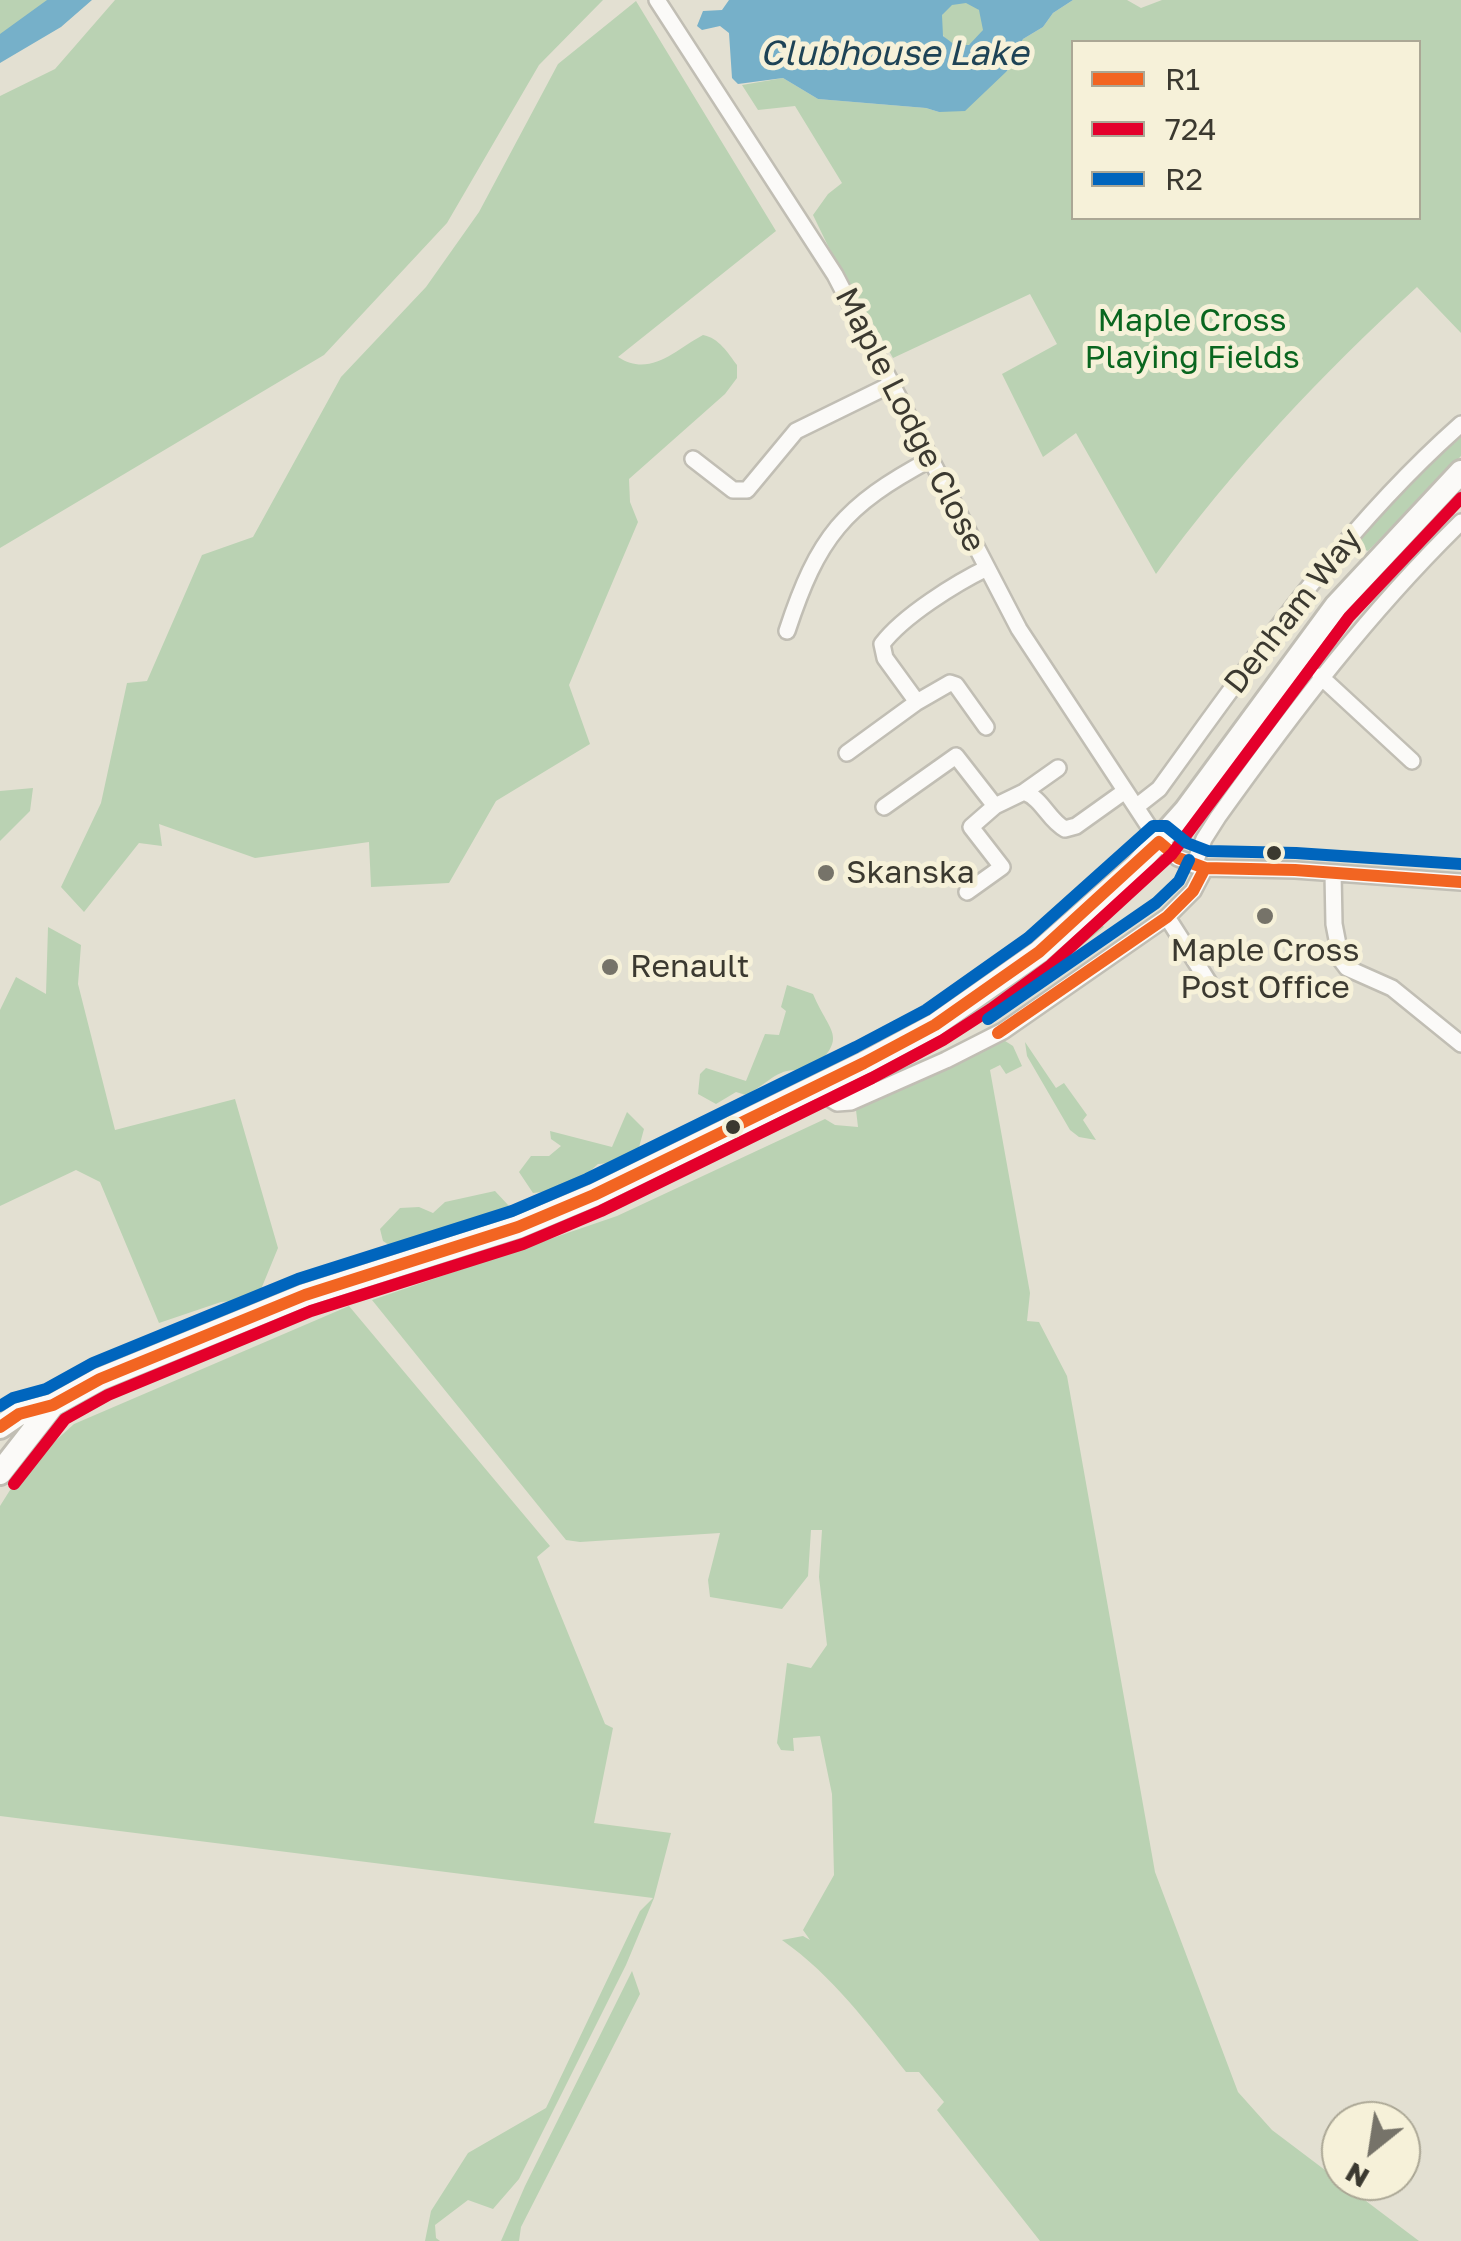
<!DOCTYPE html>
<html>
<head>
<meta charset="utf-8">
<style>
  body { margin:0 }
  #map { position:relative; width:1461px; height:2241px; overflow:hidden; background:#e3e0d2; font-family:"Golos Text",sans-serif }
  canvas { display:block }
  .legend { position:absolute; left:1071px; top:40px; width:350px; height:180px; box-sizing:border-box; background:#f6f1d9; border:2px solid #aba795; margin:0; padding:12px 18px; list-style:none; font-size:30px; color:#3b3930 }
  .legend li { display:flex; align-items:center; gap:20px; height:50px }
  .legend b { width:50px; border:2px solid #aba795 }
  .north { position:absolute; left:1321px; top:2101px; width:100px; height:100px; box-sizing:border-box; background:#f6f1d9; border:2px solid #aba795; border-radius:50%; rotate:210deg; font-size:28px; font-weight:700; line-height:40px; text-align:center; color:#3b3930 }
  .north::after { content:''; display:block; margin:auto; width:35px; height:45px; background:#767369; clip-path:polygon(50% 0,100% 100%,50% 72%,0 100%) }
</style>
</head>
<body>
<div id="map">
<canvas width="1461" height="2241"></canvas>
<ul class="legend">
<li><b style="height:12px;background:#f26522"></b>R1</li>
<li><b style="height:12px;background:#e4002b"></b>724</li>
<li><b style="height:12px;background:#0065bd"></b>R2</li>
</ul>
<div class="north">N</div>
</div>
<script>
const context = document.querySelector('canvas').getContext('2d');
context.lineJoin = 'round';
function paint(path, color) {
  context.fillStyle = color;
  context.fill(path, 'evenodd');
}
function stroke(path, color, width, dash) {
  context.strokeStyle = color;
  context.lineWidth = width;
  context.lineCap = dash ? 'butt' : 'round';
  context.setLineDash(dash || []);
  context.stroke(path);
}
function write(font, color, halo, rows, align = 'center') {
  context.font = font + ' "Golos Text",sans-serif';
  context.lineWidth = 10;
  context.setLineDash([]);
  context.textBaseline = 'middle';
  context.strokeStyle = halo;
  context.fillStyle = color;
  for (const [text, x, y, turn = 0] of rows) {
    context.save();
    context.translate(x, y);
    context.rotate((+turn || 0) * Math.PI / 180);
    context.textAlign = isNaN(turn) ? turn : align;
    if (halo) context.strokeText(text, 0, 0);
    context.fillText(text, 0, 0);
    context.restore();
  }
}
paint(new Path2D(`
  M 0,0 L 47,0 L 49,2 L 0,40 Z
  M 115,0 L 603,0 L 539,65 L 447,223 L 324,355 L 0,548 L 0,96 L 55,69 Z
  M 1073,0 L 1127,0 L 1141,8 L 1162,0 L 1461,0 L 1461,333 L 1417,287 C 1321,375 1233,468 1156,574 L 1076,433 L 1043,457 L 1002,374 L 1057,344 L 1030,294 L 893,358 L 828,246 L 813,215 L 828,194 L 842,183 L 795,106 L 758,110 L 742,85 L 783,78 L 818,99 L 926,108 L 939,112 L 1007,71 L 1023,39 L 1043,27 L 1053,13 ZM 1074,42 L 1418,42 L 1418,218 L 1074,218 Z
  M 636,1 L 776,231 L 618,357 C 650,378 675,350 703,335 C 719,338 728,353 737,365 L 737,378 L 725,394 L 629,479 L 630,502 L 638,522 L 569,685 L 590,744 L 496,801 L 449,883 L 371,887 L 369,842 L 255,858 L 159,824 L 162,846 L 139,843 L 84,912 L 61,887 L 101,803 L 127,683 L 147,681 L 202,555 L 253,537 L 341,377 L 426,287 L 479,212 L 558,64 Z
  M940 24a22 22 0 1 1 44 0a22 22 0 1 1-44 0Z
  M 1461,437 L 1461,456 L 1368,551 L 1354,545 L 1405,487 Z
  M 33,788 L 30,811 L 0,841 L 0,791 Z
  M 1102,925 L 1104,927 L 1045,976 L 994,1008 L 990,1003 L 1087,930 L 1092,935 Z
  M 48,927 L 81,945 L 78,984 L 115,1130 L 235,1099 L 278,1248 L 257,1299 L 221,1302 L 159,1323 L 100,1182 L 76,1170 L 0,1206 L 0,1010 L 16,977 L 46,994 Z
  M 787,985 L 813,994 C 831,1036 850,1036 807,1074 C 783,1061 768,1084 746,1095 L 736,1092 L 716,1104 L 698,1094 L 700,1074 L 706,1068 L 746,1081 L 765,1034 L 779,1035 L 786,1011 L 781,1007 Z
  M 986,1006 L 990,1012 L 841,1090 L 842,1086 L 931,1039 Z
  M 1002,1039 L 1013,1046 L 1022,1066 L 1006,1074 L 1000,1065 L 990,1070 L 1030,1293 L 1027,1321 L 1039,1322 L 1067,1376 L 1155,1872 L 1238,2092 L 1272,2130 L 1419,2241 L 1040,2241 L 937,2110 L 944,2102 L 919,2072 L 906,2072 C 868,2024 833,1976 782,1940 L 803,1936 L 810,1940 L 803,1930 L 834,1875 L 832,1794 L 820,1736 L 793,1738 L 794,1751 L 781,1750 L 777,1743 L 787,1663 L 811,1668 L 827,1645 L 819,1577 L 822,1530 L 811,1530 L 808,1576 L 782,1609 L 710,1597 L 708,1580 L 720,1533 L 580,1542 L 566,1540 L 372,1300 L 617,1216 L 825,1119 L 835,1125 L 858,1127 L 856,1110 L 862,1105 Z
  M 1025,1042 L 1056,1088 L 1064,1083 L 1087,1115 L 1083,1120 L 1096,1140 L 1079,1137 L 1070,1130 L 1027,1056 Z
  M 627,1112 L 644,1129 L 638,1151 L 623,1162 L 598,1164 L 570,1189 L 533,1193 L 519,1172 L 531,1156 L 549,1156 L 561,1146 L 551,1139 L 550,1131 L 612,1147 Z
  M 495,1191 L 509,1206 L 499,1227 L 468,1225 L 454,1234 L 395,1249 L 383,1241 L 380,1229 L 400,1208 L 419,1207 L 433,1213 L 445,1202 Z
  M 349,1306 L 550,1546 L 537,1557 L 605,1724 L 613,1728 L 594,1823 L 671,1833 L 654,1898 L 626,1965 L 519,2179 L 493,2209 L 468,2200 L 435,2225 L 436,2238 L 440,2241 L 425,2241 L 431,2211 L 468,2153 L 546,2108 L 640,1911 L 653,1898 L 0,1816 L 0,1506 L 22,1471 L 74,1424 Z
  M 632,1971 L 640,1994 L 521,2227 L 519,2241 L 501,2241 L 525,2186 Z`), '#bad2b3');
paint(new Path2D(`
  M 47,0 L 92,0 L 61,27 L 0,63 L 0,34 Z
  M 729,0 L 1073,0 L 1053,13 L 1043,27 L 1023,39 L 1007,71 L 965,111 L 939,112 L 926,108 L 818,99 L 783,78 L 738,84 L 732,78 L 729,33 L 720,26 L 702,30 L 697,26 L 703,11 L 722,10 ZM 966,3 L 979,10 L 983,30 L 969,45 L 955,45 L 943,36 L 942,15 L 952,5 Z`), '#76b0c9');
const street = new Path2D(`
  M 657,0 L 835,275 L 1019,629 L 1159,842 L 1178,858 L 1205,868 L 1295,870 L 1461,882
  M 693,459 L 733,490 L 747,490 L 796,431 L 892,384
  M 787,631 C 818,537 843,506 931,459
  M 1320,676 L 1412,761
  M 917,702 L 885,658 L 882,644 C 903,616 956,583 987,568
  M 847,753 L 917,702 L 950,683 L 956,685 L 986,727
  M 1024,792 L 1058,768
  M 884,807 L 956,756 L 995,806 L 1024,792 C 1043,799 1048,820 1065,829 L 1076,826 L 1125,791
  M 1136,807 L 1159,789 C 1252,661 1342,529 1461,424
  M 1194,865 L 1204,839 L 1218,817 C 1293,712 1369,612 1461,522
  M 1333,873 L 1334,924 L 1341,960 L 1347,968 L 1392,988 L 1461,1044
  M 967,892 L 1002,867 L 971,827 L 995,806
  M 1167,917 L 1211,986
  M 813,1088 L 837,1103 L 851,1102 L 946,1060 L 1003,1031 L 1167,917 L 1193,891 L 1205,868`);
const primary = new Path2D(`
  M 0,1427 L 19,1414 L 53,1405 L 100,1379 L 305,1295 L 518,1227 L 594,1195 L 864,1063 L 935,1025 L 1039,952 L 1136,866 L 1186,810 L 1336,606 L 1461,472
  M 0,1473 L 53,1405`);
stroke(street, '#c1beb4', 20);
stroke(primary, '#c1beb4', 28);
stroke(street, '#fbfaf8', 15);
stroke(primary, '#fbfaf8', 22);
stroke(new Path2D(`
  M 998,1033 L 1167,917 L 1193,891 L 1205,868
  M 0,1427 L 19,1414 L 53,1405 L 100,1379 L 305,1295 L 518,1227 L 594,1195 L 864,1063 L 935,1025 L 1039,952 L 1159,842 L 1178,858 L 1205,868 L 1295,870 L 1461,882`), '#f26522', 12);
stroke(new Path2D(`
  M 14,1484 L 65,1419 L 108,1395 L 311,1311 L 523,1244 L 601,1211 L 872,1078 L 943,1040 L 991,1009 L 1051,965 L 1172,854 L 1349,617 L 1461,498`), '#e4002b', 12);
stroke(new Path2D(`
  M 988,1019 L 1156,903 L 1179,881 L 1189,860
  M 0,1406 L 13,1398 L 46,1389 L 93,1363 L 298,1279 L 512,1211 L 587,1179 L 856,1047 L 926,1010 L 1028,938 L 1153,826 L 1166,826 L 1187,843 L 1208,851 L 1296,853 L 1461,864`), '#0065bd', 12);
for (const [x, y, r, color] of [
  [1274,853,9,"#3b3930"],
  [826,873,10,"#767369"],
  [1265,916,10,"#767369"],
  [610,967,10,"#767369"],
  [733,1127,9,"#3b3930"]
]) {
  const dot = new Path2D();
  dot.arc(x, y, r, 0, 2 * Math.PI);
  context.fillStyle = color;
  context.fill(dot);
  stroke(dot, '#f6f1d9', 4);
}
write('32px', '#09661f', '#f6f1d9', [
  ["Maple Cross",1192,321],
  ["Playing Fields",1192,358]
]);
write('32px', '#3b3930', '#f6f1d9', [
  ["Maple Lodge Close",910,420,63],
  ["Denham Way",1293,611,-52]
]);
write('32px', '#3b3930', '#f6f1d9', [
  ["Skanska",846,873],
  ["Maple Cross",1265,951,"center"],
  ["Post Office",1265,988,"center"],
  ["Renault",630,967]
], 'left');
write('italic 35px', '#1e4356', '#f6f1d9', [
  ["Clubhouse Lake",894,54]
]);
</script>
</body>
</html>
